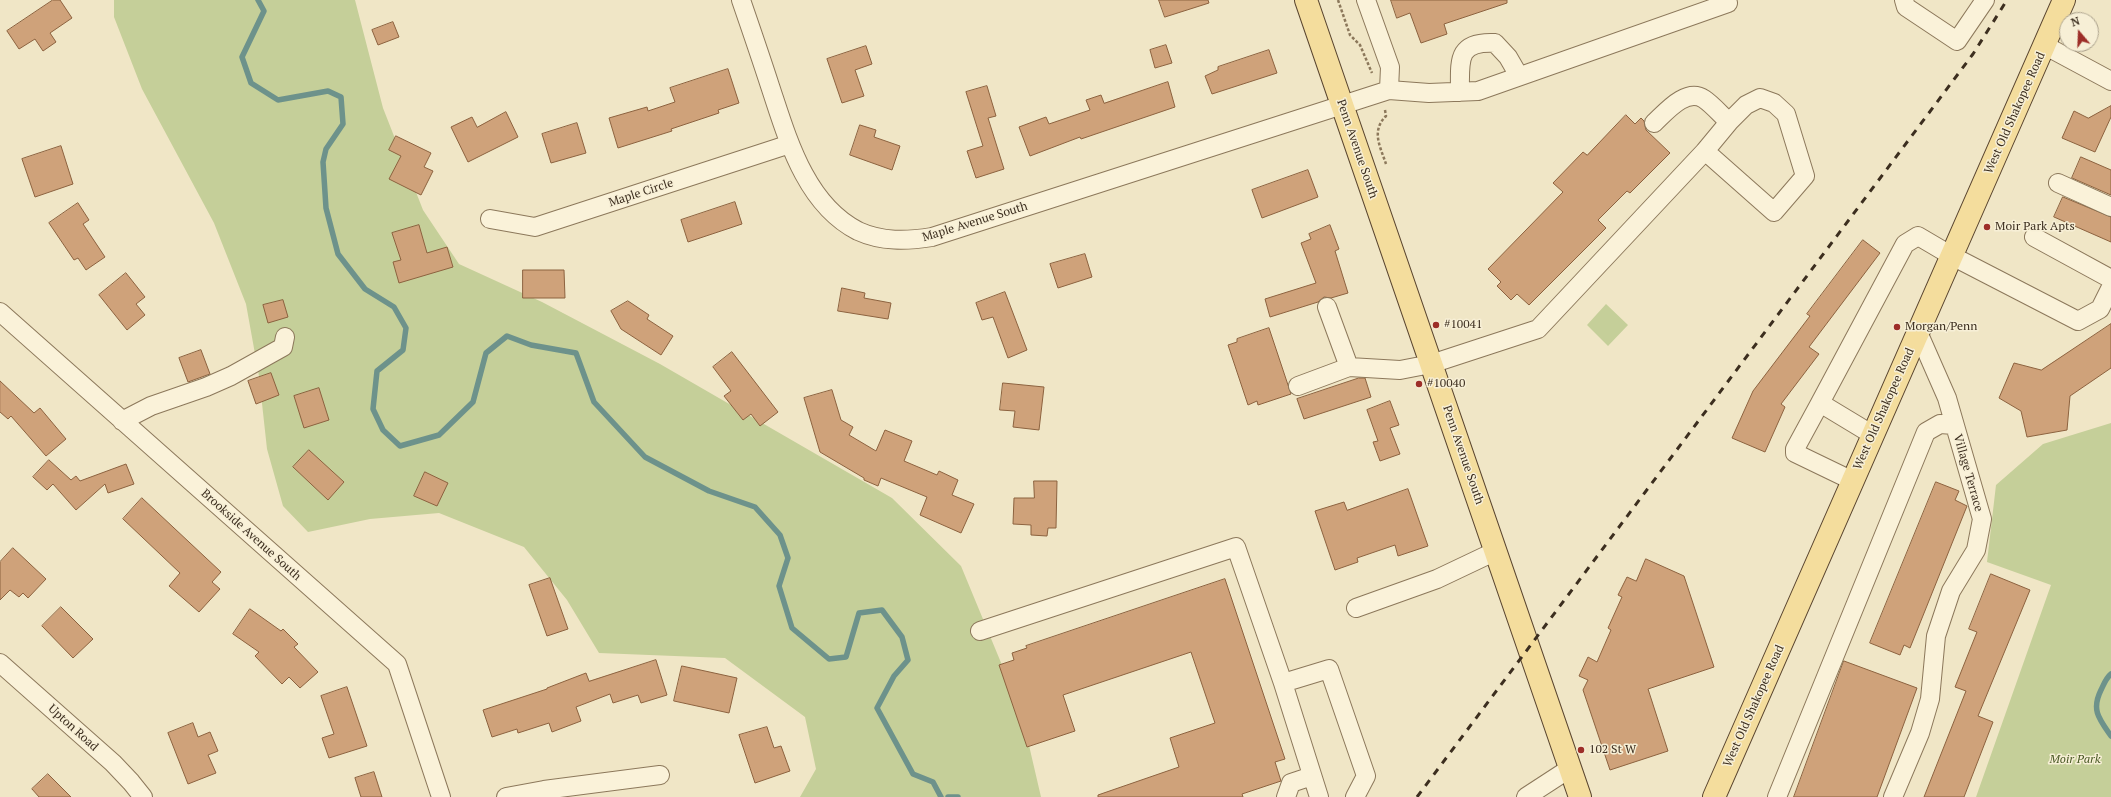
<!DOCTYPE html>
<html>
<head>
<meta charset="utf-8">
<style>
  body { margin:0 }
  #map { position:relative; width:2111px; height:797px; overflow:hidden; background:#f0e6c6; font-family:"PT Serif",serif }
  canvas { display:block }
  .north { position:absolute; left:2059px; top:12px; width:40px; height:40px; box-sizing:border-box; background:#f7efd6; border:1px solid #aca28d; border-radius:50%; rotate:341deg; font-size:11px; font-weight:700; line-height:16px; text-align:center; color:#3c2e1f }
  .north::after { content:''; display:block; margin:auto; width:14px; height:18px; background:#9d2e28; clip-path:polygon(50% 0,100% 100%,50% 72%,0 100%) }
</style>
</head>
<body>
<div id="map">
<canvas width="2111" height="797"></canvas>
<div class="north">N</div>
</div>
<script>
const context = document.querySelector('canvas').getContext('2d');
context.lineJoin = 'round';
function paint(path, color) {
  context.fillStyle = color;
  context.fill(path, 'evenodd');
}
function stroke(path, color, width, dash) {
  context.strokeStyle = color;
  context.lineWidth = width;
  context.lineCap = dash ? 'butt' : 'round';
  context.setLineDash(dash || []);
  context.stroke(path);
}
function write(font, color, halo, rows, align = 'center') {
  context.font = font + ' "PT Serif",serif';
  context.lineWidth = 3;
  context.setLineDash([]);
  context.textBaseline = 'middle';
  context.strokeStyle = halo;
  context.fillStyle = color;
  for (const [text, x, y, turn = 0] of rows) {
    context.save();
    context.translate(x, y);
    context.rotate((+turn || 0) * Math.PI / 180);
    context.textAlign = isNaN(turn) ? turn : align;
    if (halo) context.strokeText(text, 0, 0);
    context.fillText(text, 0, 0);
    context.restore();
  }
}
paint(new Path2D(`
  M 114,0 L 355,0 L 383,108 L 423,210 L 459,264 L 542,302 L 660,364 L 892,498 L 961,566 L 1021,711 L 1041,797 L 800,797 L 816,769 L 805,717 L 725,658 L 599,653 L 567,600 L 524,547 L 439,513 L 370,519 L 308,532 L 283,506 L 267,449 L 259,376 L 246,304 L 214,223 L 142,89 L 114,17 Z
  M 1606,304 L 1628,325 L 1608,346 L 1587,325 Z
  M 2111,423 L 2111,797 L 1976,797 L 2051,585 L 1987,562 L 1996,485 L 2043,444 Z`), '#c5cf99');
stroke(new Path2D(`
  M 258,0 L 264,11 L 242,57 L 251,83 L 278,100 L 328,91 L 341,97 L 343,124 L 326,149 L 323,162 L 326,208 L 338,254 L 365,289 L 394,307 L 406,328 L 403,350 L 377,371 L 373,409 L 383,430 L 400,446 L 439,435 L 473,402 L 486,353 L 507,336 L 531,345 L 576,353 L 594,402 L 645,457 L 709,491 L 755,507 L 780,535 L 788,558 L 779,586 L 792,628 L 829,659 L 846,657 L 859,613 L 882,610 L 902,637 L 908,660 L 894,676 L 877,708 L 913,774 L 933,782 L 941,797
  M 2111,674 C 2106,678 2104,684 2101,690 C 2091,710 2099,719 2111,736
  M 948,797 L 958,797`), '#6d928b', 5.5);
const building = new Path2D(`
  M 53,0 L 60,0 L 72,18 L 50,33 L 56,42 L 43,51 L 35,39 L 19,49 L 7,31 Z
  M 1159,0 L 1208,0 L 1209,3 L 1165,17 Z
  M 1391,0 L 1507,0 L 1507,3 L 1444,24 L 1447,34 L 1421,43 L 1410,13 L 1397,18 Z
  M 393,22 L 399,37 L 378,45 L 372,30 Z
  M 1166,45 L 1172,63 L 1155,68 L 1150,50 Z
  M 866,46 L 872,64 L 855,70 L 864,96 L 842,103 L 827,59 Z
  M 1269,50 L 1277,73 L 1212,94 L 1205,76 L 1218,70 L 1218,67 Z
  M 728,69 L 739,103 L 718,110 L 719,113 L 671,129 L 672,131 L 618,148 L 609,118 L 647,107 L 648,111 L 675,102 L 670,88 Z
  M 1168,82 L 1175,107 L 1081,139 L 1080,137 L 1030,156 L 1019,127 L 1046,117 L 1049,124 L 1090,110 L 1086,100 L 1101,95 L 1104,103 Z
  M 987,86 L 996,116 L 988,118 L 1004,169 L 976,178 L 967,151 L 983,146 L 966,92 Z
  M 2111,106 L 2111,117 L 2095,152 L 2062,138 L 2074,111 L 2088,118 Z
  M 506,112 L 518,137 L 468,162 L 451,127 L 472,117 L 477,127 Z
  M 1626,115 L 1635,124 L 1641,118 L 1644,121 L 1646,130 L 1670,153 L 1630,193 L 1627,191 L 1598,220 L 1606,228 L 1529,305 L 1517,294 L 1511,300 L 1497,286 L 1501,282 L 1488,269 L 1563,192 L 1553,183 L 1583,152 L 1587,155 Z
  M 577,123 L 586,153 L 551,163 L 542,134 Z
  M 860,125 L 876,130 L 874,137 L 900,146 L 892,170 L 850,155 Z
  M 396,136 L 431,153 L 424,167 L 433,171 L 421,195 L 389,179 L 401,156 L 389,150 Z
  M 61,146 L 73,184 L 35,197 L 22,159 Z
  M 2081,157 L 2111,170 L 2111,195 L 2072,178 Z
  M 1308,170 L 1318,197 L 1262,218 L 1252,190 Z
  M 2063,197 L 2111,217 L 2111,242 L 2054,217 Z
  M 735,202 L 742,224 L 688,242 L 681,220 Z
  M 78,203 L 89,220 L 83,224 L 105,257 L 86,270 L 78,258 L 74,260 L 49,223 Z
  M 419,225 L 427,253 L 447,247 L 453,267 L 399,283 L 393,262 L 401,260 L 392,233 Z
  M 1330,225 L 1339,249 L 1335,251 L 1348,293 L 1331,298 L 1324,297 L 1318,302 L 1270,317 L 1265,299 L 1316,283 L 1301,243 L 1311,239 L 1309,234 Z
  M 1863,240 L 1880,253 L 1809,347 L 1819,354 L 1781,404 L 1785,407 L 1765,452 L 1732,438 L 1753,391 L 1810,316 L 1807,314 Z
  M 1085,254 L 1092,277 L 1058,288 L 1050,264 Z
  M 523,270 L 564,270 L 565,298 L 523,298 Z
  M 126,273 L 145,297 L 136,304 L 145,315 L 127,330 L 99,295 Z
  M 842,288 L 865,293 L 864,298 L 891,303 L 888,319 L 838,311 Z
  M 1005,292 L 1027,350 L 1008,358 L 993,317 L 982,320 L 976,303 Z
  M 283,300 L 288,317 L 268,323 L 263,305 Z
  M 628,301 L 649,315 L 647,319 L 673,336 L 661,355 L 621,329 L 611,311 Z
  M 2111,324 L 2111,368 L 2070,396 L 2067,430 L 2027,437 L 2021,411 L 1999,398 L 2014,363 L 2041,370 Z
  M 1269,328 L 1291,394 L 1258,405 L 1257,401 L 1248,405 L 1228,345 L 1237,342 L 1237,339 Z
  M 201,350 L 210,374 L 188,382 L 179,358 Z
  M 732,352 L 778,412 L 760,426 L 751,414 L 743,420 L 724,396 L 731,391 L 713,367 Z
  M 271,373 L 279,395 L 256,404 L 248,381 Z
  M 1359,378 L 1365,378 L 1371,397 L 1304,419 L 1297,399 Z
  M 0,381 L 34,413 L 40,408 L 66,439 L 46,456 L 11,416 L 8,419 L 0,412 Z
  M 1003,383 L 1044,387 L 1039,430 L 1013,427 L 1015,411 L 1000,410 Z
  M 319,388 L 329,420 L 304,428 L 294,396 Z
  M 832,390 L 841,420 L 853,427 L 849,435 L 876,451 L 885,430 L 912,441 L 904,461 L 937,475 L 939,471 L 958,480 L 952,495 L 974,504 L 961,533 L 920,515 L 927,497 L 881,478 L 878,486 L 864,480 L 864,478 L 820,452 L 804,398 Z
  M 1390,401 L 1399,425 L 1390,428 L 1400,454 L 1380,461 L 1373,442 L 1378,441 L 1367,410 Z
  M 309,450 L 344,482 L 328,500 L 293,467 Z
  M 49,460 L 71,480 L 76,476 L 80,481 L 126,464 L 134,484 L 108,493 L 105,484 L 76,510 L 53,484 L 47,490 L 33,477 Z
  M 425,472 L 448,483 L 437,506 L 414,496 Z
  M 1034,481 L 1057,481 L 1056,528 L 1048,528 L 1047,536 L 1031,535 L 1031,525 L 1013,524 L 1014,498 L 1034,498 Z
  M 1936,482 L 1959,491 L 1955,500 L 1967,506 L 1910,648 L 1904,645 L 1900,655 L 1870,643 Z
  M 1408,489 L 1428,546 L 1398,556 L 1395,545 L 1357,558 L 1358,562 L 1335,570 L 1315,511 L 1344,502 L 1347,510 Z
  M 142,498 L 221,572 L 212,582 L 220,589 L 199,612 L 169,586 L 180,573 L 123,519 Z
  M 13,548 L 46,579 L 28,598 L 23,593 L 19,597 L 10,590 L 0,600 L 0,562 Z
  M 1646,559 L 1684,576 L 1714,667 L 1648,689 L 1668,751 L 1610,770 L 1583,690 L 1588,680 L 1579,676 L 1588,657 L 1597,662 L 1611,630 L 1608,628 L 1622,597 L 1618,595 L 1627,577 L 1636,581 Z
  M 1991,574 L 2030,590 L 1978,716 L 1993,722 L 1964,797 L 1924,797 L 1966,691 L 1955,687 L 1977,632 L 1969,629 Z
  M 550,578 L 568,629 L 547,636 L 529,585 Z
  M 1225,579 L 1285,759 L 1275,762 L 1281,781 L 1242,794 L 1243,797 L 1098,797 L 1098,795 L 1179,767 L 1170,738 L 1215,723 L 1191,652 L 1063,695 L 1075,731 L 1027,747 L 999,665 L 1014,660 L 1012,653 L 1027,648 L 1026,646 Z
  M 61,607 L 93,639 L 73,658 L 42,626 Z
  M 250,609 L 281,631 L 283,629 L 298,644 L 294,647 L 318,672 L 300,688 L 289,677 L 282,684 L 255,656 L 259,652 L 233,634 Z
  M 656,660 L 667,695 L 641,703 L 638,695 L 613,703 L 610,694 L 576,707 L 581,721 L 552,732 L 549,723 L 518,733 L 517,729 L 492,737 L 483,710 L 547,689 L 547,688 L 586,673 L 589,681 Z
  M 1844,661 L 1917,688 L 1877,797 L 1794,797 Z
  M 682,666 L 737,678 L 729,713 L 674,701 Z
  M 347,687 L 367,746 L 329,758 L 322,738 L 334,734 L 321,696 Z
  M 193,723 L 198,737 L 210,732 L 218,751 L 208,755 L 216,773 L 188,784 L 168,733 Z
  M 767,727 L 774,748 L 781,746 L 790,771 L 755,783 L 739,735 Z
  M 374,772 L 382,797 L 361,797 L 355,778 Z
  M 48,774 L 71,797 L 39,797 L 32,789 Z`);
paint(building, '#cfa27a');
stroke(building, '#8c623f', 1);
const minor = new Path2D(`
  M 741,0 C 751,29 761,58 770,86 C 787,137 805,204 858,231 C 882,242 907,241 932,237 L 1389,90 L 1429,93 L 1478,91 L 1728,3 L 1727,0
  M 1366,0 L 1390,67 L 1389,90
  M 1904,0 L 1906,7 L 1957,41 L 1985,0
  M 2044,45 L 2111,81
  M 1460,92 C 1460,61 1456,41 1495,43 L 1508,57 L 1519,76
  M 1654,123 C 1665,113 1686,87 1704,99 C 1713,105 1721,115 1729,122 L 1705,151
  M 2058,183 L 2111,207
  M 490,219 L 535,227 L 790,144
  M 2034,237 L 2111,279
  M 1327,307 L 1349,367
  M 0,312 L 397,664 L 441,797
  M 1298,386 L 1349,367 L 1400,370 L 1431,364 L 1538,329 L 1705,151 L 1774,212 L 1805,176 L 1786,114 L 1774,103 L 1760,98 L 1746,105 L 1729,122
  M 1820,403 L 1795,449 L 1795,453 L 1853,481
  M 122,421 L 151,406 L 206,387 L 231,376 L 283,347 L 285,337
  M 1873,435 L 1820,403 L 1905,244 L 1918,236 L 1952,256 L 2078,321 L 2100,309 L 2111,287
  M 1356,608 L 1437,579 L 1496,551
  M 980,631 L 1236,547 L 1283,683 L 1329,669 L 1366,776 L 1355,797
  M 0,663 L 113,763 L 131,782 L 143,797
  M 1283,683 L 1319,797
  M 506,797 L 544,790 L 660,775
  M 1286,797 L 1291,783 L 1312,776
  M 1526,797 L 1569,769
  M 1777,797 L 1926,432 L 1940,424 L 1954,425
  M 1893,797 L 1920,733 L 1930,699 L 1936,636 L 1951,591 L 1976,550 L 1982,519 L 1947,398 L 1918,332`);
const major = new Path2D(`
  M 1306,0 L 1580,797
  M 1714,797 L 2064,0`);
stroke(minor, '#8c785b', 20);
stroke(major, '#5a452f', 24);
stroke(new Path2D(`
  M 1338,0 L 1350,35 L 1360,45 L 1372,73
  M 1385,110 L 1386,116 C 1371,131 1380,146 1386,164`), '#8c785b', 2.5, [3, 2]);
stroke(minor, '#faf2d9', 18);
stroke(major, '#f4dd9d', 22);
stroke(new Path2D(`
  M 1417,797 L 1973,54 L 2007,0`), '#3c2e1f', 3, [7, 7]);
for (const [x, y, r, color] of [
  [1987,227,4,"#9d2e28"],
  [1436,325,4,"#9d2e28"],
  [1897,327,4,"#9d2e28"],
  [1419,384,4,"#9d2e28"],
  [1581,750,4,"#9d2e28"]
]) {
  const dot = new Path2D();
  dot.arc(x, y, r, 0, 2 * Math.PI);
  context.fillStyle = color;
  context.fill(dot);
  stroke(dot, '#f7efd6', 1.5);
}
write('12px', '#3c2e1f', '#f7efd6', [
  ["West Old Shakopee Road",2015,113,-66],
  ["Penn Avenue South",1357,149,71],
  ["Maple Circle",641,193,-18],
  ["Maple Avenue South",975,222,-17],
  ["West Old Shakopee Road",1884,409,-66],
  ["Penn Avenue South",1463,455,71],
  ["Village Terrace",1968,473,74],
  ["Brookside Avenue South",251,535,42],
  ["West Old Shakopee Road",1754,706,-66],
  ["Upton Road",73,728,42]
]);
write('12px', '#3c2e1f', '#f7efd6', [
  ["Moir Park Apts",1995,227],
  ["#10041",1444,325],
  ["Morgan/Penn",1905,327],
  ["#10040",1427,384],
  ["102 St W",1589,750]
], 'left');
write('italic 12px', '#495925', '#f7efd6', [
  ["Moir Park",2075,760]
]);
</script>
</body>
</html>
